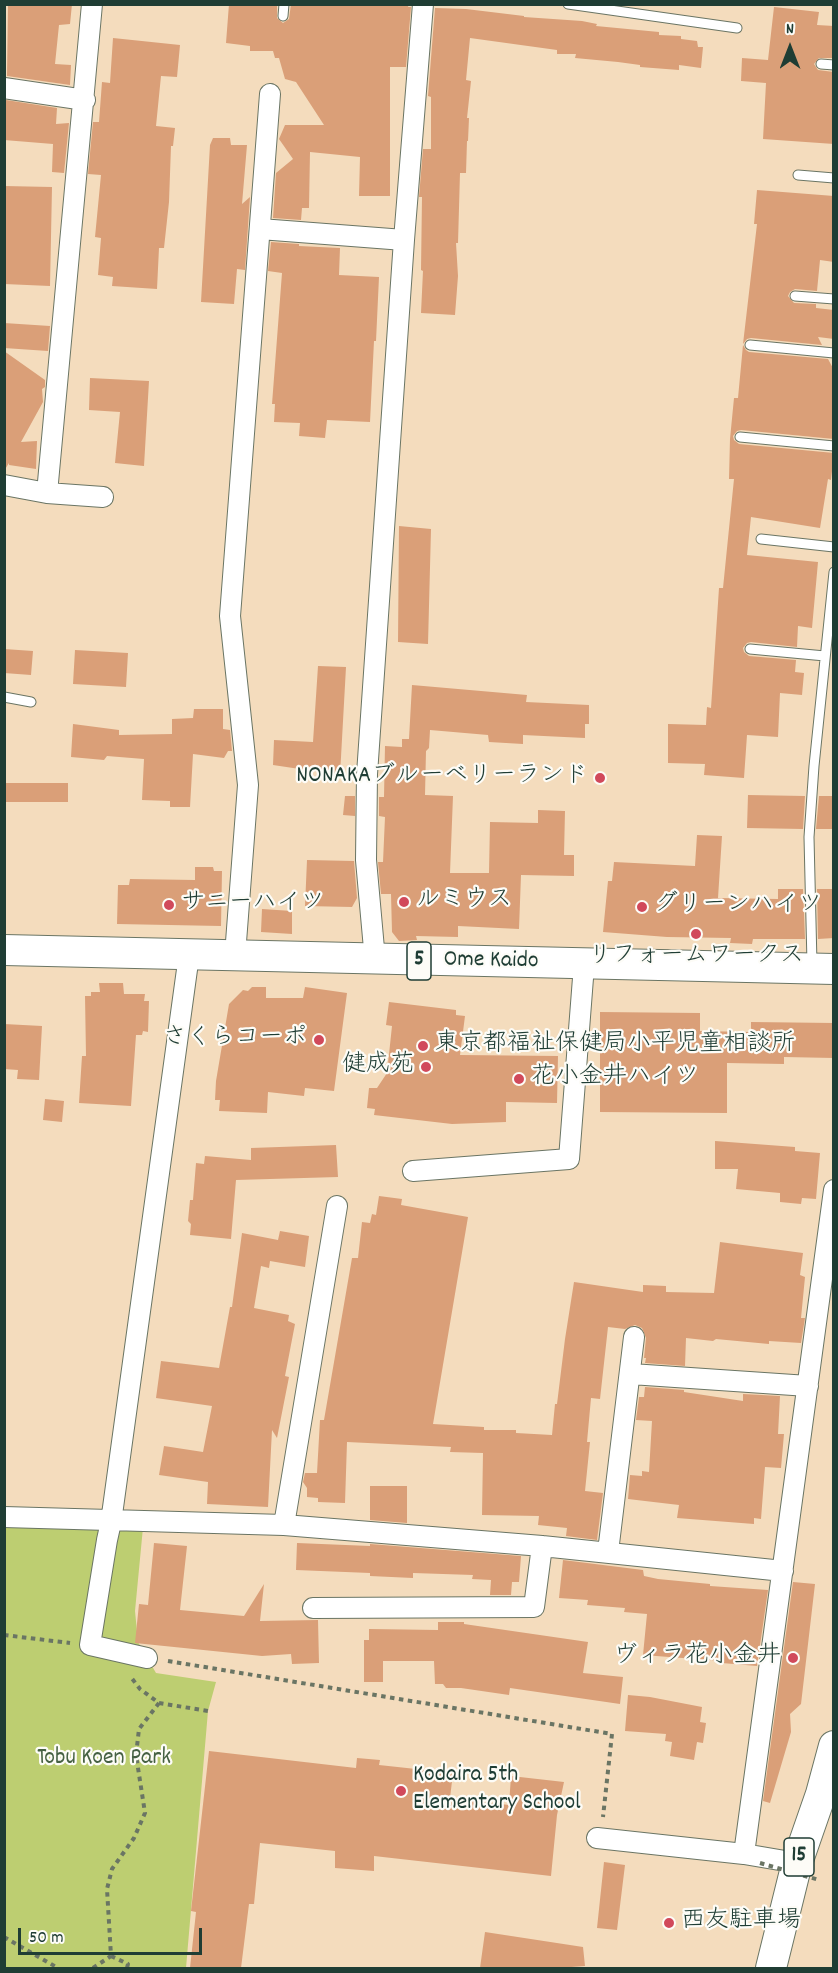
<!DOCTYPE html>
<html>
<head>
<meta charset="utf-8">
<style>
  body { margin:0 }
  #map { position:relative; width:838px; height:1973px; overflow:hidden; background:#f4dcbd; font-family:Dekko,sans-serif }
  canvas { display:block }
  .frame { position:absolute; inset:0; border:6px solid #1f3d34; pointer-events:none }
  .north { position:absolute; left:760px; top:18px; width:60px; height:60px; -webkit-text-stroke:4px #fdfcf7; paint-order:stroke; rotate:0deg; font-size:16px; font-weight:700; line-height:24px; text-align:center; color:#1f3d34 }
  .north::after { content:''; display:block; margin:auto; width:21px; height:27px; background:#1f3d34; clip-path:polygon(50% 0,100% 100%,50% 72%,0 100%) }
  .scale { position:absolute; left:18px; top:1928px; width:184px; height:27px; box-sizing:border-box; border:3px solid #1f3d34; border-top:0; padding-left:8px; font-size:18px; line-height:21px; white-space:nowrap; color:#1f3d34; -webkit-text-stroke:4px #fdfcf7; paint-order:stroke }
</style>
</head>
<body>
<div id="map">
<canvas width="838" height="1973"></canvas>
<div class="frame"></div>
<div class="north">N</div>
<div class="scale">50 m</div>
</div>
<script>
const context = document.querySelector('canvas').getContext('2d');
context.lineJoin = 'round';
function paint(path, color) {
  context.fillStyle = color;
  context.fill(path, 'evenodd');
}
function stroke(path, color, width, dash) {
  context.strokeStyle = color;
  context.lineWidth = width;
  context.lineCap = dash ? 'butt' : 'round';
  context.setLineDash(dash || []);
  context.stroke(path);
}
function write(font, color, halo, rows, align = 'center') {
  context.font = font + ' Dekko,"Klee One",sans-serif';
  context.lineWidth = 4.5;
  context.setLineDash([]);
  context.textBaseline = 'middle';
  context.strokeStyle = halo;
  context.fillStyle = color;
  for (const [text, x, y, turn = 0] of rows) {
    context.save();
    context.translate(x, y);
    context.rotate((+turn || 0) * Math.PI / 180);
    context.textAlign = isNaN(turn) ? turn : align;
    if (halo) context.strokeText(text, 0, 0);
    context.fillText(text, 0, 0);
    context.restore();
  }
}
paint(new Path2D(`
  M 4,1510 L 144,1517 L 135,1611 L 138,1642 L 156,1673 L 216,1682 L 208,1711 L 186,1968 L 5,1967 Z`), '#bdce71');
paint(new Path2D(`
  M 8,4 L 72,4 L 70,24 L 59,25 L 55,64 L 71,65 L 70,85 L 7,76 Z
  M 229,4 L 277,4 L 277,18 L 283,23 L 289,19 L 291,4 L 409,4 L 408,7 L 411,7 L 406,67 L 390,67 L 390,196 L 359,196 L 360,157 L 310,152 L 309,208 L 302,208 L 301,220 L 273,218 L 276,173 L 293,159 L 279,139 L 285,125 L 324,125 L 296,82 L 285,79 L 279,58 L 275,58 L 273,51 L 250,51 L 250,46 L 226,43 Z
  M 774,7 L 819,12 L 817,25 L 834,26 L 834,58 L 819,58 L 814,64 L 818,70 L 834,72 L 834,144 L 763,139 L 766,83 L 741,81 L 742,58 L 768,60 Z
  M 435,8 L 466,9 L 524,16 L 524,17 L 582,21 L 597,24 L 596,26 L 659,32 L 659,35 L 681,36 L 681,39 L 697,41 L 698,47 L 703,47 L 701,68 L 679,65 L 679,70 L 640,67 L 640,65 L 618,62 L 575,58 L 576,54 L 557,54 L 557,50 L 470,38 L 466,80 L 471,81 L 467,118 L 469,118 L 468,141 L 467,141 L 466,173 L 460,173 L 458,243 L 456,243 L 458,276 L 455,315 L 421,313 L 423,271 L 421,270 L 422,197 L 419,197 L 423,149 L 431,149 L 431,97 L 428,96 Z
  M 113,38 L 180,45 L 177,77 L 161,76 L 156,126 L 175,128 L 173,146 L 171,146 L 169,202 L 164,248 L 159,248 L 157,289 L 112,286 L 113,277 L 98,275 L 101,238 L 95,237 L 101,175 L 88,174 L 93,122 L 99,122 L 102,82 L 110,83 Z
  M 6,100 L 57,108 L 56,124 L 69,123 L 64,173 L 52,172 L 53,144 L 4,140 Z
  M 213,138 L 230,138 L 231,145 L 247,145 L 242,204 L 250,197 L 245,270 L 237,269 L 234,304 L 201,302 L 210,145 Z
  M 4,186 L 52,187 L 50,286 L 4,284 Z
  M 757,190 L 834,196 L 834,262 L 820,260 L 817,291 L 795,289 L 790,292 L 788,296 L 794,303 L 816,304 L 816,308 L 834,310 L 834,339 L 818,337 L 822,345 L 751,338 L 747,339 L 743,344 L 757,224 L 754,224 Z
  M 271,242 L 299,244 L 299,246 L 340,248 L 339,275 L 379,277 L 376,341 L 374,341 L 370,422 L 327,420 L 325,438 L 299,436 L 300,423 L 274,422 L 275,404 L 272,404 L 282,273 L 268,271 Z
  M 4,323 L 50,326 L 48,351 L 4,348 Z
  M 743,345 L 746,350 L 749,352 L 828,359 L 834,370 L 834,439 L 741,430 L 737,431 L 733,436 L 734,440 L 739,444 L 834,453 L 831,480 L 828,479 L 820,528 L 751,517 L 747,555 L 818,562 L 812,628 L 798,626 L 797,647 L 751,642 L 747,643 L 743,648 L 744,652 L 749,656 L 796,660 L 795,672 L 804,673 L 802,695 L 780,693 L 778,737 L 747,735 L 744,778 L 704,775 L 705,764 L 668,763 L 668,724 L 706,725 L 707,707 L 711,708 L 719,588 L 723,588 L 734,479 L 729,479 L 730,439 L 734,398 L 738,398 Z
  M 4,351 L 45,380 L 45,387 L 42,389 L 43,402 L 21,442 L 37,441 L 36,469 L 9,465 L 9,463 L 4,471 Z
  M 90,378 L 149,381 L 144,466 L 115,463 L 120,412 L 89,410 Z
  M 399,526 L 431,529 L 428,644 L 398,642 Z
  M 4,649 L 33,651 L 31,675 L 4,673 Z
  M 75,650 L 128,653 L 126,687 L 73,684 Z
  M 318,666 L 346,667 L 340,775 L 273,765 L 274,740 L 313,742 Z
  M 412,685 L 527,695 L 526,702 L 589,705 L 589,724 L 585,724 L 585,738 L 523,735 L 523,744 L 489,742 L 488,735 L 430,730 L 429,748 L 426,751 L 425,795 L 453,796 L 450,873 L 489,873 L 490,822 L 538,823 L 538,810 L 565,811 L 564,855 L 574,855 L 574,876 L 521,875 L 519,929 L 458,926 L 458,937 L 416,936 L 417,940 L 399,941 L 392,932 L 391,894 L 381,894 L 378,862 L 383,862 L 385,817 L 379,816 L 379,797 L 384,797 L 385,746 L 402,747 L 402,739 L 409,739 Z
  M 194,709 L 223,709 L 223,729 L 230,730 L 232,751 L 228,751 L 224,758 L 193,754 L 190,807 L 170,807 L 170,801 L 142,800 L 144,759 L 107,756 L 104,760 L 71,757 L 73,724 L 119,730 L 119,735 L 172,734 L 172,719 L 193,718 Z
  M 4,783 L 68,783 L 68,802 L 4,802 Z
  M 748,795 L 805,796 L 803,829 L 747,828 Z
  M 345,796 L 355,796 L 355,816 L 343,815 Z
  M 819,796 L 834,796 L 834,829 L 816,829 Z
  M 697,835 L 722,836 L 718,898 L 778,899 L 778,889 L 803,889 L 805,939 L 753,939 L 752,944 L 730,943 L 731,938 L 667,937 L 603,932 L 608,881 L 612,881 L 614,862 L 695,866 Z
  M 307,860 L 354,861 L 357,898 L 352,907 L 305,906 Z
  M 195,867 L 213,867 L 214,871 L 222,871 L 221,926 L 117,924 L 118,885 L 129,885 L 130,879 L 195,880 Z
  M 817,889 L 834,889 L 834,938 L 818,939 Z
  M 262,909 L 292,911 L 292,934 L 261,932 Z
  M 99,983 L 123,983 L 124,994 L 145,994 L 144,1001 L 149,1001 L 148,1032 L 143,1031 L 142,1035 L 136,1035 L 131,1106 L 79,1103 L 82,1056 L 86,1056 L 85,996 L 91,996 L 91,992 L 100,992 Z
  M 252,987 L 266,987 L 266,998 L 303,998 L 305,987 L 347,993 L 334,1091 L 305,1088 L 304,1096 L 268,1092 L 267,1113 L 219,1111 L 220,1100 L 215,1100 L 216,1081 L 229,1004 L 243,990 L 248,991 Z
  M 389,1002 L 456,1010 L 456,1015 L 465,1016 L 460,1055 L 558,1056 L 557,1103 L 506,1102 L 506,1122 L 452,1124 L 374,1115 L 375,1109 L 367,1108 L 369,1088 L 377,1088 L 387,1073 L 392,1026 L 386,1025 Z
  M 600,1012 L 700,1013 L 700,1031 L 751,1032 L 751,1022 L 834,1023 L 834,1058 L 784,1057 L 784,1064 L 727,1063 L 727,1113 L 600,1112 Z
  M 4,1024 L 42,1026 L 39,1080 L 17,1079 L 18,1070 L 4,1069 Z
  M 45,1099 L 64,1101 L 62,1122 L 43,1120 Z
  M 715,1141 L 795,1147 L 795,1151 L 820,1153 L 816,1199 L 802,1198 L 801,1204 L 780,1202 L 780,1193 L 736,1189 L 738,1169 L 715,1169 Z
  M 336,1145 L 338,1177 L 236,1180 L 231,1239 L 190,1235 L 191,1224 L 188,1221 L 190,1200 L 193,1200 L 196,1163 L 204,1164 L 205,1156 L 251,1160 L 251,1148 Z
  M 379,1196 L 402,1199 L 401,1205 L 468,1217 L 433,1424 L 484,1427 L 484,1430 L 516,1430 L 516,1433 L 552,1435 L 555,1404 L 557,1404 L 565,1339 L 574,1282 L 643,1292 L 643,1285 L 666,1286 L 666,1292 L 714,1293 L 720,1242 L 803,1253 L 800,1275 L 805,1277 L 801,1318 L 805,1318 L 801,1343 L 769,1341 L 769,1344 L 716,1339 L 713,1341 L 686,1338 L 685,1366 L 645,1363 L 646,1358 L 644,1358 L 646,1338 L 642,1328 L 635,1325 L 625,1329 L 608,1327 L 600,1399 L 591,1398 L 587,1442 L 590,1442 L 585,1491 L 603,1493 L 597,1540 L 566,1536 L 567,1528 L 538,1525 L 539,1516 L 482,1515 L 483,1453 L 450,1452 L 451,1447 L 347,1442 L 345,1503 L 318,1502 L 318,1498 L 307,1497 L 307,1488 L 303,1482 L 305,1473 L 317,1473 L 320,1420 L 324,1420 L 352,1258 L 358,1258 L 362,1222 L 370,1223 L 372,1214 L 376,1215 Z
  M 280,1231 L 309,1236 L 305,1267 L 270,1261 L 269,1268 L 261,1266 L 254,1308 L 289,1315 L 288,1321 L 295,1324 L 285,1376 L 289,1377 L 277,1438 L 272,1430 L 268,1507 L 207,1504 L 208,1482 L 159,1475 L 164,1446 L 203,1452 L 212,1406 L 156,1398 L 161,1361 L 219,1368 L 230,1307 L 232,1307 L 242,1233 L 278,1240 Z
  M 645,1387 L 684,1390 L 684,1392 L 743,1401 L 743,1394 L 780,1396 L 778,1434 L 784,1434 L 781,1468 L 765,1467 L 761,1519 L 754,1518 L 754,1524 L 677,1518 L 679,1505 L 628,1499 L 630,1475 L 642,1476 L 642,1471 L 649,1472 L 652,1421 L 636,1420 L 639,1397 L 644,1397 Z
  M 370,1486 L 407,1486 L 407,1523 L 370,1520 Z
  M 154,1543 L 187,1546 L 180,1610 L 244,1616 L 264,1584 L 260,1621 L 318,1620 L 319,1663 L 292,1664 L 291,1654 L 262,1656 L 135,1643 L 139,1604 L 148,1605 Z
  M 297,1543 L 370,1546 L 370,1544 L 521,1556 L 519,1582 L 512,1582 L 511,1595 L 490,1595 L 491,1580 L 472,1579 L 473,1575 L 413,1573 L 413,1578 L 370,1576 L 370,1573 L 296,1570 Z
  M 563,1560 L 643,1570 L 644,1576 L 658,1579 L 710,1584 L 710,1586 L 768,1590 L 757,1666 L 722,1663 L 722,1661 L 643,1655 L 647,1614 L 624,1612 L 625,1608 L 587,1605 L 588,1600 L 559,1598 Z
  M 793,1582 L 815,1584 L 801,1704 L 790,1714 L 791,1732 L 770,1803 L 763,1801 Z
  M 438,1622 L 464,1622 L 464,1624 L 588,1642 L 583,1673 L 623,1677 L 620,1704 L 510,1688 L 509,1695 L 461,1688 L 446,1688 L 443,1684 L 435,1684 L 434,1661 L 383,1661 L 383,1682 L 364,1682 L 364,1640 L 369,1640 L 369,1629 L 438,1630 Z
  M 628,1695 L 650,1697 L 702,1707 L 700,1722 L 706,1723 L 703,1743 L 697,1742 L 694,1760 L 670,1756 L 672,1742 L 665,1741 L 666,1734 L 625,1731 Z
  M 209,1751 L 356,1768 L 357,1758 L 380,1760 L 379,1765 L 453,1773 L 450,1798 L 509,1805 L 511,1776 L 564,1782 L 557,1815 L 551,1876 L 374,1856 L 374,1871 L 335,1868 L 335,1851 L 260,1843 L 254,1904 L 249,1904 L 241,1968 L 190,1968 L 196,1912 L 191,1911 Z
  M 604,1862 L 625,1865 L 617,1930 L 597,1928 Z
  M 485,1932 L 583,1947 L 585,1966 L 558,1968 L 480,1968 Z`), '#da9f78');
const lane = new Path2D(`
  M 568,4 L 737,28
  M 283,16 L 284,4
  M 821,64 L 834,65
  M 798,175 L 834,178
  M 795,296 L 834,299
  M 750,345 L 834,353
  M 740,437 L 834,446
  M 761,539 L 834,547
  M 750,649 L 825,656
  M 4,697 L 31,702
  M 812,964 L 809,837 L 814,766 L 834,572`);
const street = new Path2D(`
  M 4,88 L 85,100
  M 260,229 L 404,240
  M 4,485 L 47,493 L 103,497
  M 47,493 L 92,4
  M 235,955 L 248,785 L 230,616 L 270,94
  M 375,960 L 366,860 L 367,774 L 404,240 L 423,4
  M 413,1171 L 569,1159 L 584,965
  M 631,1374 L 808,1386
  M 4,1517 L 284,1525 L 542,1546 L 783,1571
  M 284,1525 L 337,1206
  M 608,1552 L 634,1337
  M 313,1608 L 534,1607 L 542,1546
  M 147,1658 L 90,1645 L 107,1540 L 111,1522 L 189,955
  M 597,1838 L 744,1854 L 797,1863
  M 744,1854 L 834,1190`);
const primary = new Path2D(`
  M 4,950 L 834,969
  M 771,1968 L 797,1863 L 821,1794 L 834,1746`);
stroke(lane, '#6a7564', 11);
stroke(street, '#6a7564', 22);
stroke(primary, '#6a7564', 32);
stroke(new Path2D(`
  M 4,1635 L 70,1643
  M 168,1661 L 612,1734 L 603,1817
  M 159,1703 L 208,1711
  M 4,1937 L 58,1968
  M 111,1956 L 128,1964 L 127,1968
  M 93,1968 L 111,1956 L 107,1889 L 112,1869 L 134,1838 L 145,1813 L 136,1755 L 139,1729 L 159,1703 L 140,1689 L 130,1676`), '#6a7564', 4, [4.5, 4.5]);
stroke(lane, '#fff', 9);
stroke(street, '#fff', 20);
stroke(primary, '#fff', 30);
stroke(new Path2D(`
  M 760,1863 L 819,1880`), '#6a7564', 4, [4.5, 4.5]);
for (const [x, y, r, color] of [
  [600,778,6,"#d1495b"],
  [404,902,6,"#d1495b"],
  [169,905,6,"#d1495b"],
  [642,907,6,"#d1495b"],
  [696,934,6,"#d1495b"],
  [319,1040,6,"#d1495b"],
  [423,1046,6,"#d1495b"],
  [426,1067,6,"#d1495b"],
  [519,1079,6,"#d1495b"],
  [793,1658,6,"#d1495b"],
  [401,1791,6,"#d1495b"],
  [669,1923,6,"#d1495b"]
]) {
  const dot = new Path2D();
  dot.arc(x, y, r, 0, 2 * Math.PI);
  context.fillStyle = color;
  context.fill(dot);
  stroke(dot, '#fdfcf7', 2);
}
for (const [x, y, w] of [
  [419,961,24],
  [799,1857,30]
]) {
  const box = new Path2D();
  box.roundRect(x - w / 2, y - 19, w, 38, 4.5);
  context.fillStyle = '#fdfcf7';
  context.fill(box);
  stroke(box, '#1f3d34', 1.5);
}
write('bold 22px', '#1f3d34', null, [
  ["5",419,961],
  ["15",799,1857]
]);
write('24px', '#1f3d34', '#fdfcf7', [
  ["NONAKAブルーベリーランド",588,778,"right"],
  ["ルミウス",416,902],
  ["サニーハイツ",181,905],
  ["グリーンハイツ",654,907],
  ["リフォームワークス",696,958,"center"],
  ["さくらコーポ",307,1040,"right"],
  ["東京都福祉保健局小平児童相談所",435,1046],
  ["健成苑",414,1067,"right"],
  ["花小金井ハイツ",531,1079],
  ["ヴィラ花小金井",781,1658,"right"],
  ["Kodaira 5th",413,1777],
  ["Elementary School",413,1805],
  ["西友駐車場",681,1923]
], 'left');
write('24px', '#1f3d34', '#fdfcf7', [
  ["Ome Kaido",491,962,1]
]);
write('24px', '#466143', '#fdfcf7', [
  ["Tobu Koen Park",104,1760]
]);
</script>
</body>
</html>
